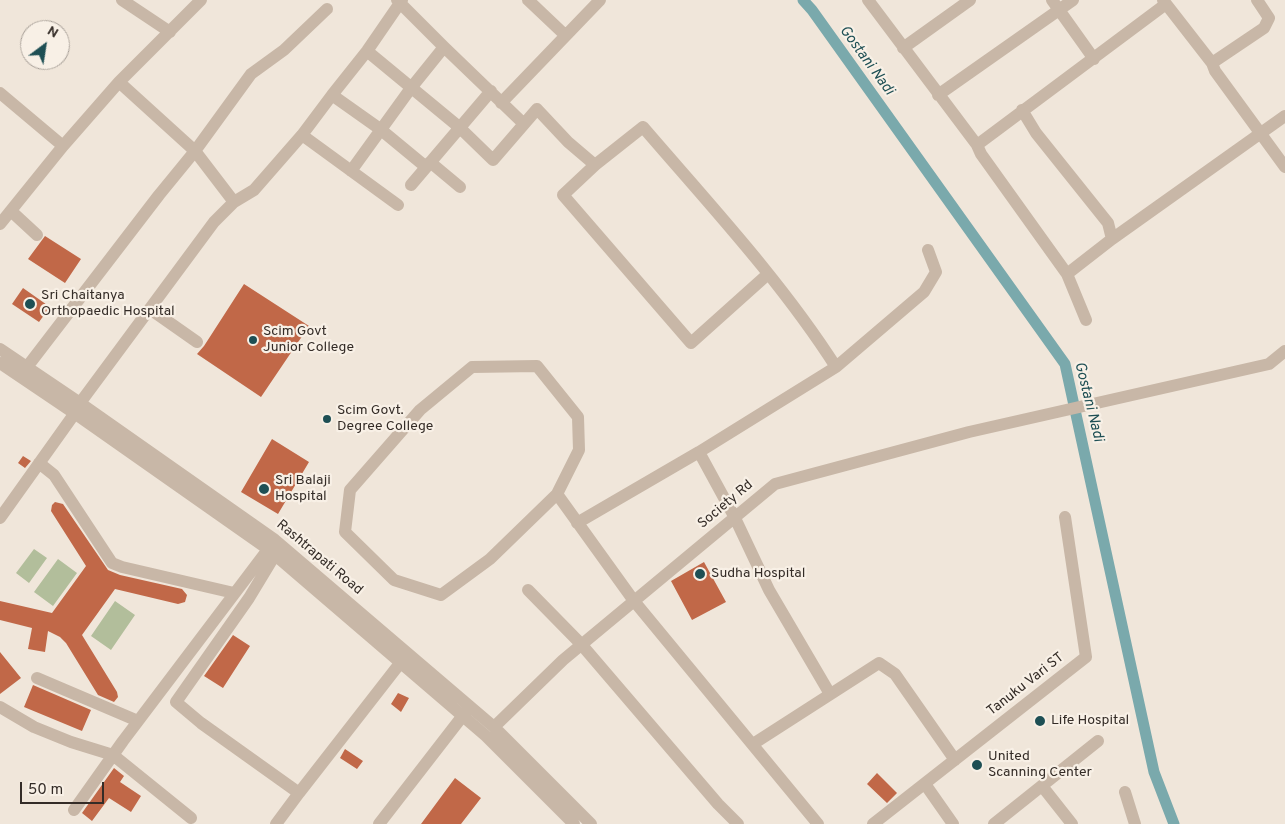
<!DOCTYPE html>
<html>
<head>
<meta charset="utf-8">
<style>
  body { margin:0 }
  #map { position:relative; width:1285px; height:824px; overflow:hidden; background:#f0e6da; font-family:Overpass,sans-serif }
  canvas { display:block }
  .north { position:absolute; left:20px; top:20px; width:50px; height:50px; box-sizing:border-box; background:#f8f0e6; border:1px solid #aaa29a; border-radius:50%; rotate:31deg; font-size:14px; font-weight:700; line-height:20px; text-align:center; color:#342c27 }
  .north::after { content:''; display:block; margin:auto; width:18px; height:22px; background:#1e4f54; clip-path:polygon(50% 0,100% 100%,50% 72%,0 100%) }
  .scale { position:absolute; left:20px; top:782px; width:84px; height:22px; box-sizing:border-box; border:2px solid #342c27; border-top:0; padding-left:6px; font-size:15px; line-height:18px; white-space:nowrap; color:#342c27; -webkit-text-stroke:4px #f8f0e6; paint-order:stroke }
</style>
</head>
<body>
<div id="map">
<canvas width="1285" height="824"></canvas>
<div class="north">N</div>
<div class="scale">50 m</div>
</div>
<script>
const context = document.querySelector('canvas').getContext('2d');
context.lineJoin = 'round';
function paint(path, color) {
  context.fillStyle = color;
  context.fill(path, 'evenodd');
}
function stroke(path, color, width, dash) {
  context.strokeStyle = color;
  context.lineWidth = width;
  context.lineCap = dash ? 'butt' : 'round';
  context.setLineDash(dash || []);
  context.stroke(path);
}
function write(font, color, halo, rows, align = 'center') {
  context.font = font + ' Overpass,sans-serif';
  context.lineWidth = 4.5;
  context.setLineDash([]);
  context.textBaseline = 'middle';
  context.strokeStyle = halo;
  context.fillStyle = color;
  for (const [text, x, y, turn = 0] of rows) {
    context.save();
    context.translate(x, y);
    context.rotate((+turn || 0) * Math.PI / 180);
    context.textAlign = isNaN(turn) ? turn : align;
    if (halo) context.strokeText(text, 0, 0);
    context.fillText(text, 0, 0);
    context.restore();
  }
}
paint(new Path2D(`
  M 34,549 L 47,558 L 29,583 L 16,573 Z
  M 58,559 L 77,573 L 53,606 L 34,592 Z
  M 115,601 L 135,615 L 111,650 L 91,636 Z`), '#b2be9b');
stroke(new Path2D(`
  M 803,0 L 812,10 L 1065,364 L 1154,772 L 1174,824`), '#7aa9ac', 11);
paint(new Path2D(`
  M 45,236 L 81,259 L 65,283 L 28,259 Z
  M 244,284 L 309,326 L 261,397 L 197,354 L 204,346 Z
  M 23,288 L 50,307 L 39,322 L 12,304 Z
  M 272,439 L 309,462 L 278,514 L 241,492 Z
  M 23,456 L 31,461 L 25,468 L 18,463 Z
  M 55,502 L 63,504 L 108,570 L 120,575 L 182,589 L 187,595 L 185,602 L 178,604 L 115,589 L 82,635 L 117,692 L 118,697 L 114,702 L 98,695 L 66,643 L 60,637 L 48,631 L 45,652 L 28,649 L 32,628 L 0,620 L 0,601 L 52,613 L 86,566 L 51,511 L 52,505 Z
  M 704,562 L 726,602 L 692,620 L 671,581 Z
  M 233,635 L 250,646 L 223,688 L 204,676 Z
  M 0,652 L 21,678 L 0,694 Z
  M 33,685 L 91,710 L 82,731 L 24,707 Z
  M 398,693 L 409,698 L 401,712 L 391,704 Z
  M 345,749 L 363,761 L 357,769 L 340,758 Z
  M 114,768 L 124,776 L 120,782 L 141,796 L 131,812 L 109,798 L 92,821 L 82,813 Z
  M 877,773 L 897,793 L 887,803 L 867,784 Z
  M 455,778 L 481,798 L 461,824 L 421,824 Z`), '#c16848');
stroke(new Path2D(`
  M 122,0 L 170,32
  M 397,0 L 444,47 L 524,124
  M 528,0 L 565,35
  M 868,0 L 977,145 L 981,154 L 1067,274 L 1086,320
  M 1052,0 L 1094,59
  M 1163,0 L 1212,63 L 1215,71 L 1285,167
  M 903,48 L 970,0
  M 367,51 L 459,127 L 493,160 L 537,109 L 568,142 L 595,165
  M 1212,63 L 1264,28 L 1269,18 L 1257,0
  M 119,82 L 195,151 L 234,202
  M 0,93 L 63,146
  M 332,95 L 380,129 L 426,167
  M 938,95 L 1073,0
  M 501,103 L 600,0
  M 1022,110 L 1036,133 L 1108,223 L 1112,239
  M 302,135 L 398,205
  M 977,145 L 1166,4
  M 430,162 L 460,187
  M 351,171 L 411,88 L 444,47
  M 411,185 L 491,91
  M 11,211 L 37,235
  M 0,224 L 63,146 L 119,82 L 201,0
  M 768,274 L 691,343 L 563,195 L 595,165 L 643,127 C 710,205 781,281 836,367
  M 1067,274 L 1112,239 L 1285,116
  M 150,309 L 197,342
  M 0,349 L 80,403 L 275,540 L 494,727 L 591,824
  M 0,363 L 80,417 L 268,549 L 486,736 L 574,824
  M 537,366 L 578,417 L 579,450 L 557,494 L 490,559 L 441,595 L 394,580 L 345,532 L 350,490 L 420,410 L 472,367 Z
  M 27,367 L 159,195 L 195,151 L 251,74 L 284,50 L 327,9
  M 80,403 L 214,222 L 234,202 L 254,190 L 302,135 L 332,95 L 367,51 L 402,0
  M 39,463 L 54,475 L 112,563 L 122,567 L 234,593
  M 557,494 L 634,601 L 818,824
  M 0,518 L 75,413
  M 577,523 L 699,452
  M 275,555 L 249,598 L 176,702 L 201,723 L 299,793 L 276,824
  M 528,590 L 581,644 L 718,804 L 738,824
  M 37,678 L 138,721
  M 830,694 L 769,590 L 735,518 L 699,452 L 836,367 L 924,292 L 936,272 L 928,250
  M 0,707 L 34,727 L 71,742 L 113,755 L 191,818
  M 494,727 L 563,660 L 775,484 L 969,432 L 1269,364 L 1285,351
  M 753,744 L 879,663 L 895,674 L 955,760
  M 925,784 L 953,824
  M 1042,786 L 1072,824
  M 1125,792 L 1135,824
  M 299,793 L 401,662
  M 74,810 L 123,741 L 272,544
  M 379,824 L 468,709
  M 873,824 L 1086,657 L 1065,517
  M 994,824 L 1098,741`), '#c8b7a7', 12);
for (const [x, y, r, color] of [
  [30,304,6,"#1e4f54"],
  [253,340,5,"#1e4f54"],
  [327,419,5,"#1e4f54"],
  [264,489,6,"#1e4f54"],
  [700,574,6,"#1e4f54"],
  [1040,721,6,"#1e4f54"],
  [977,765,6,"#1e4f54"]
]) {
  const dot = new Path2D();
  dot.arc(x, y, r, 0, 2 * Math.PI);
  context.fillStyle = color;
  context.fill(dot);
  stroke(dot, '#f8f0e6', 2);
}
write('14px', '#342c27', '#f8f0e6', [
  ["Sri Chaitanya",41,296],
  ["Orthopaedic Hospital",41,312],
  ["Scim Govt",263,332],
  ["Junior College",263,348],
  ["Scim Govt.",337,411],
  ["Degree College",337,427],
  ["Sri Balaji",275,481],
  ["Hospital",275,497],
  ["Sudha Hospital",711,574],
  ["Life Hospital",1051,721],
  ["United",988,757],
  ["Scanning Center",988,773]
], 'left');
write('14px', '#342c27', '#f8f0e6', [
  ["Society Rd",726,505,-40],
  ["Rashtrapati Road",319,558,40],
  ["Tanuku Vari ST",1026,685,-38]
]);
write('italic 15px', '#1e4f54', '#f8f0e6', [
  ["Gostani Nadi",866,61,54],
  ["Gostani Nadi",1088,402,76]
]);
</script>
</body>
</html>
